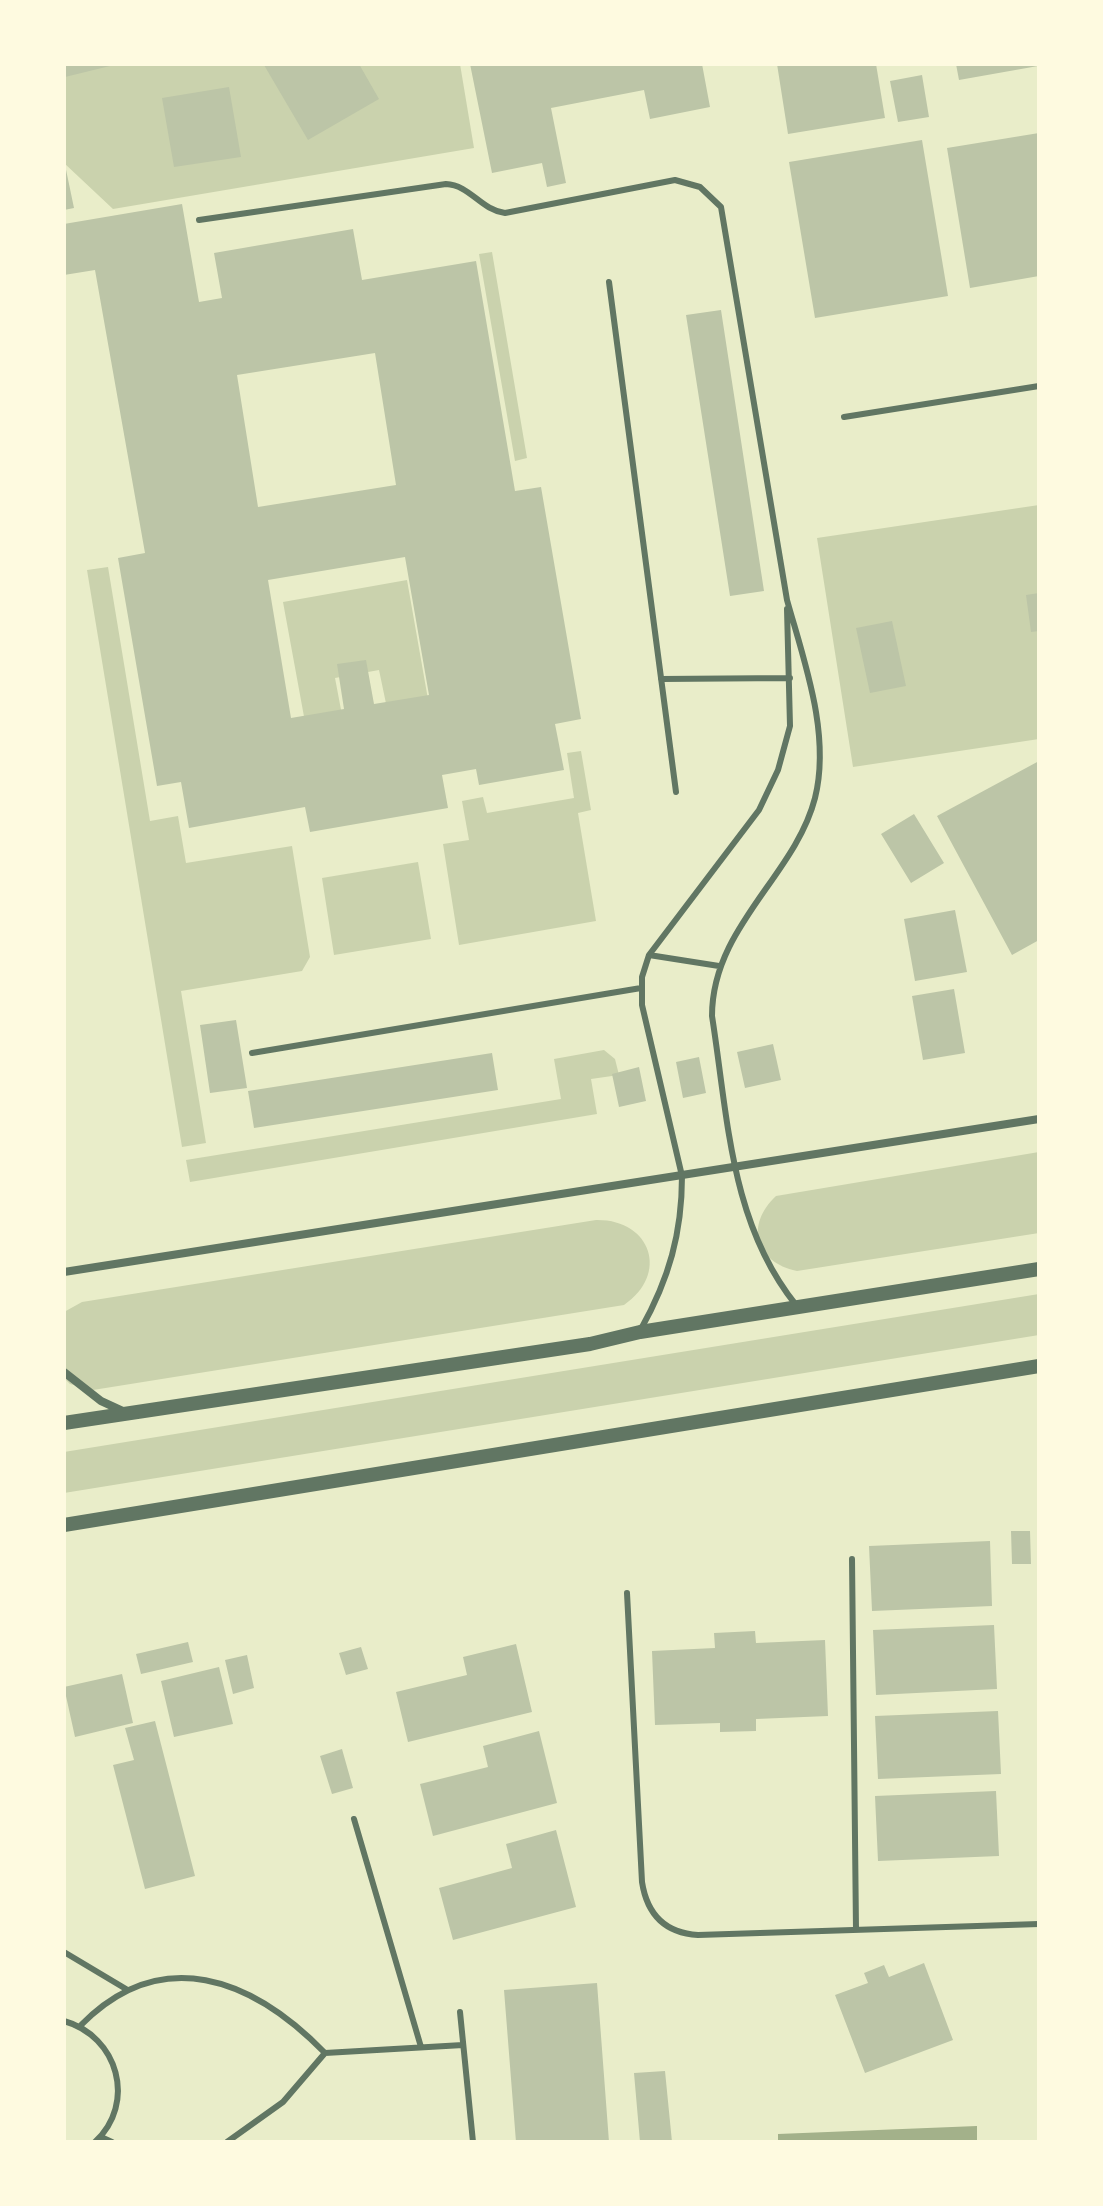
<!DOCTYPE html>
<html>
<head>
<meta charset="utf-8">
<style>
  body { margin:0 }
  #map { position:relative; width:1103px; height:2206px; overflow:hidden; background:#e9edc9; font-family:"Golos Text",sans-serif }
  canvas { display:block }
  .frame { position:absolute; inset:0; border:66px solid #fefae0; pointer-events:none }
</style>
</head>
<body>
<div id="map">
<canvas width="1103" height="2206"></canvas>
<div class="frame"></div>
</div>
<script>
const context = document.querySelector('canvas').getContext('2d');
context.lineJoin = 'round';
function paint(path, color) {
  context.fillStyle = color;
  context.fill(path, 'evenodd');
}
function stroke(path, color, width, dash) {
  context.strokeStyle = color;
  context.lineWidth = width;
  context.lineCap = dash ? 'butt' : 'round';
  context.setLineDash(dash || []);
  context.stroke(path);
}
paint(new Path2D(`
  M 64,64 L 460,64 L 474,148 L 113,209 L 64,163 Z
  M 492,252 L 527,458 L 515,461 L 479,254 Z
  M 1039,505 L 1039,739 L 853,767 L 817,538 Z
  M 108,567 L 150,821 L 178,816 L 186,863 L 292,846 L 310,957 L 302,971 L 181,991 L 206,1143 L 182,1147 L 87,570 Z
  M 407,580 L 429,705 L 388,713 L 379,670 L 335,678 L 342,715 L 305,722 L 283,602 Z
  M 581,751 L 591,810 L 578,813 L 596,921 L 459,945 L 443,844 L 469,840 L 462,801 L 483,797 L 487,813 L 574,798 L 567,753 Z
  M 418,862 L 431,939 L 334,955 L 322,878 Z
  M 604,1050 L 615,1059 L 619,1075 L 591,1079 L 597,1114 L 190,1182 L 186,1160 L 561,1099 L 554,1059 Z
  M 1039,1152 L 1039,1233 L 797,1271 C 755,1262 745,1225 776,1196 Z
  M 596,1220 C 651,1219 670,1274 624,1305 L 93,1390 L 70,1384 L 64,1378 L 64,1312 L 82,1302 Z
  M 1039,1294 L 1039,1335 L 64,1493 L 64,1452 Z`), '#cad2ad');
paint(new Path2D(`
  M 977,2126 L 977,2142 L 778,2142 L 778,2134 Z`), '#a3b18a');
paint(new Path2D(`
  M 64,64 L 114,64 L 114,65 L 65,77 Z
  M 359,64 L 379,99 L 308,140 L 264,65 Z
  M 470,64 L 702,64 L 710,107 L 650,119 L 644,90 L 551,108 L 566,183 L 547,187 L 542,163 L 492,173 Z
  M 777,64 L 876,64 L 885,118 L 788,134 Z
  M 956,64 L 1038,64 L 1038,66 L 959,80 Z
  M 922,75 L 929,117 L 898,122 L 890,81 Z
  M 229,87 L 241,157 L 174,167 L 162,98 Z
  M 1039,133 L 1039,276 L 970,288 L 947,148 Z
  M 922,140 L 948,296 L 815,318 L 789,162 Z
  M 64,160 L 74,208 L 64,210 Z
  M 182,204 L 199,302 L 222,298 L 214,253 L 353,229 L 362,280 L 476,261 L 515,491 L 541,487 L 581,719 L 555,724 L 564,770 L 479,785 L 476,769 L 442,775 L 448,808 L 310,832 L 305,807 L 189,828 L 181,782 L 157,786 L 118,558 L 145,553 L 95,270 L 64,275 L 64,224 ZM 375,353 L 396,485 L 258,507 L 237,375 ZM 405,557 L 429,695 L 374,704 L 366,660 L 337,664 L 344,709 L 291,718 L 268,580 Z
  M 721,310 L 764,591 L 730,596 L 686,315 Z
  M 1039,593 L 1039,631 L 1031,632 L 1026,595 Z
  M 892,621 L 906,686 L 870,693 L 856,628 Z
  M 1039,761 L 1039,940 L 1012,955 L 937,816 Z
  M 914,814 L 944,863 L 911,883 L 881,834 Z
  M 955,910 L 967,972 L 915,981 L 904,919 Z
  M 954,989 L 965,1053 L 923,1060 L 912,996 Z
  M 236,1020 L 247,1088 L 210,1093 L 200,1025 Z
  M 773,1044 L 781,1080 L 745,1088 L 737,1052 Z
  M 492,1053 L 498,1090 L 254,1128 L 248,1091 Z
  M 699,1057 L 706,1093 L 683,1098 L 676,1062 Z
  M 639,1067 L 646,1101 L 619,1107 L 612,1074 Z
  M 1011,1531 L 1030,1531 L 1031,1564 L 1012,1564 Z
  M 990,1541 L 992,1606 L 872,1611 L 869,1546 Z
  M 994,1625 L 997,1689 L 876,1695 L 873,1630 Z
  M 755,1631 L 756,1643 L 825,1640 L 828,1716 L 756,1719 L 756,1731 L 720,1732 L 720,1723 L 655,1725 L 652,1651 L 715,1648 L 714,1633 Z
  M 188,1642 L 193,1662 L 141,1674 L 136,1654 Z
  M 516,1644 L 532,1712 L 408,1742 L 396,1692 L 467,1675 L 463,1657 Z
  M 361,1647 L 368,1669 L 346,1675 L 339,1653 Z
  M 247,1655 L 254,1688 L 233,1694 L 225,1660 Z
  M 219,1667 L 233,1724 L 174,1737 L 161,1681 Z
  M 122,1674 L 133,1723 L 75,1737 L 64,1687 Z
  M 998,1711 L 1001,1774 L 878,1779 L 875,1716 Z
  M 155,1721 L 195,1876 L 145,1889 L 113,1765 L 134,1760 L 125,1728 Z
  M 539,1731 L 557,1803 L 433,1836 L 420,1784 L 488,1767 L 483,1746 Z
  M 342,1749 L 353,1788 L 332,1794 L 320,1756 Z
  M 996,1791 L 999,1856 L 878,1861 L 875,1796 Z
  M 556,1830 L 576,1907 L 453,1940 L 439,1888 L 512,1868 L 506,1844 Z
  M 924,1963 L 953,2040 L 865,2073 L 835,1995 L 868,1983 L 864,1973 L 884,1965 L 889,1977 Z
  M 597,1983 L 609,2142 L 516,2142 L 504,1990 Z
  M 665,2071 L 672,2142 L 640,2142 L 634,2073 Z`), '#bcc5a7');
stroke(new Path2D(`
  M 199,220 L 446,184 C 470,185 481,210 505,213 L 675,180 L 700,187 L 721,207 L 787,600 C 804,661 831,734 815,798 C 795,876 712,927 712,1016 C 728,1117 730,1223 796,1305
  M 609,282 L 676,792
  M 844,417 L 1039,386
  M 661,679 L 790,678
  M 649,955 L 719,966
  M 252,1053 L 641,988
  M 641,1329 C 669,1279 682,1233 682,1176 L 642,1005 L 642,977 L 649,955 L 759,810 L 778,770 L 790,726 L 787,609
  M 852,1559 L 856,1930
  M 627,1593 L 642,1882 C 647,1914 665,1933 698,1935 L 1039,1924
  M 354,1819 L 421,2047
  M 64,1952 L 126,1989
  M 460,2012 L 473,2142
  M 64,2021 C 118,2036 137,2103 95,2142
  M 80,2026 C 161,1943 252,1978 325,2053 L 463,2045
  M 101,2137 L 112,2142
  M 227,2142 L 283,2102 L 325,2053`), '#617663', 6);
stroke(new Path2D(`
  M 64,1272 L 1039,1119
  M 64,1372 L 101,1401 L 127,1413`), '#617663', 8);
stroke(new Path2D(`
  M 64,1423 L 590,1344 L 640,1332 L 1039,1269
  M 64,1525 L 1039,1366`), '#617663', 14);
</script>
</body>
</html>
